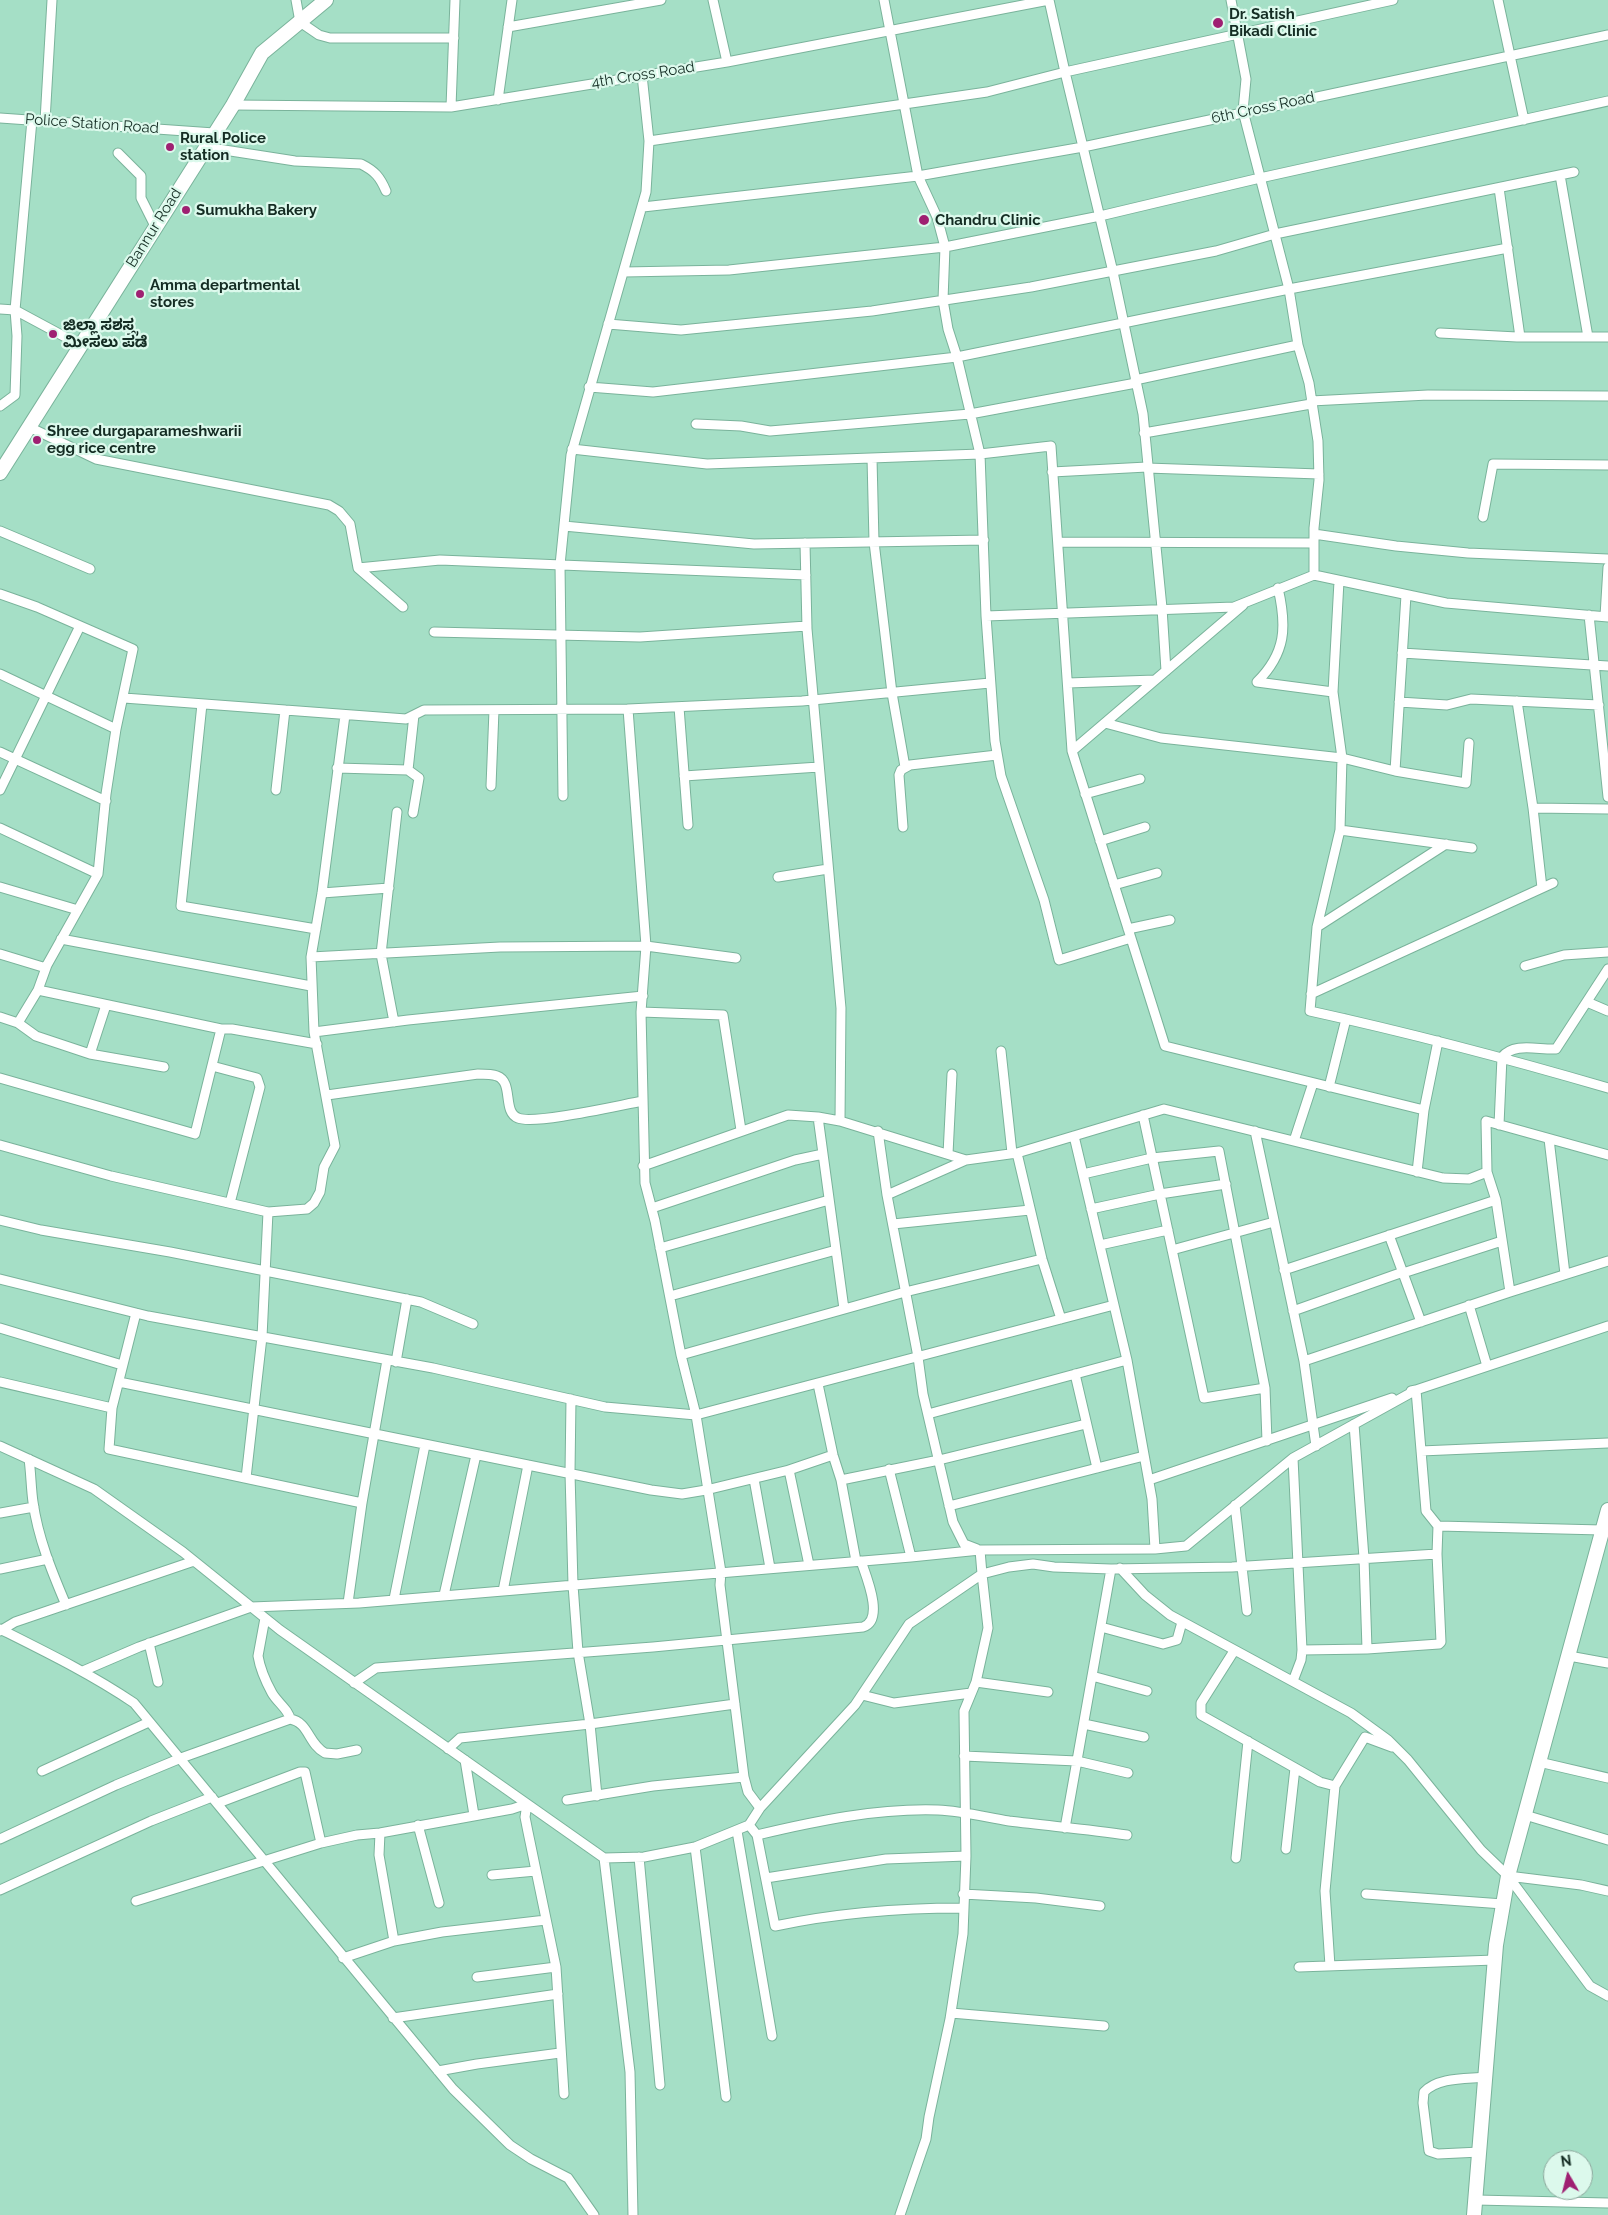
<!DOCTYPE html>
<html>
<head>
<meta charset="utf-8">
<style>
  body { margin:0 }
  #map { position:relative; width:1608px; height:2215px; overflow:hidden; background:#a5dfc6; font-family:Raleway,sans-serif }
  canvas { display:block }
  .north { position:absolute; left:1543px; top:2150px; width:50px; height:50px; box-sizing:border-box; background:#dcf9ec; border:1px solid #8ca79c; border-radius:50%; rotate:352deg; font-size:14px; font-weight:700; line-height:20px; text-align:center; color:#142c23 }
  .north::after { content:''; display:block; margin:auto; width:18px; height:22px; background:#9f2072; clip-path:polygon(50% 0,100% 100%,50% 72%,0 100%) }
</style>
</head>
<body>
<div id="map">
<canvas width="1608" height="2215"></canvas>
<div class="north">N</div>
</div>
<script>
const context = document.querySelector('canvas').getContext('2d');
context.lineJoin = 'round';
function stroke(path, color, width, dash) {
  context.strokeStyle = color;
  context.lineWidth = width;
  context.lineCap = dash ? 'butt' : 'round';
  context.setLineDash(dash || []);
  context.stroke(path);
}
function write(font, color, halo, rows, align = 'center') {
  context.font = font + ' Raleway,"Noto Sans Kannada",sans-serif';
  context.lineWidth = 4.5;
  context.setLineDash([]);
  context.textBaseline = 'middle';
  context.strokeStyle = halo;
  context.fillStyle = color;
  for (const [text, x, y, turn = 0] of rows) {
    context.save();
    context.translate(x, y);
    context.rotate((+turn || 0) * Math.PI / 180);
    context.textAlign = isNaN(turn) ? turn : align;
    if (halo) context.strokeText(text, 0, 0);
    context.fillText(text, 0, 0);
    context.restore();
  }
}
const street = new Path2D(`
  M 296,0 L 300,22 L 319,35 L 330,38 L 454,38
  M 713,0 L 727,62
  M 884,0 L 918,176 L 937,217 L 945,247 L 943,300 L 948,329 L 957,357 L 980,454 L 986,616 L 995,741 L 1001,776 L 1044,900 L 1059,960 L 1131,938
  M 1231,0 L 1246,79 L 1243,111 L 1289,289 L 1298,345 L 1309,383 L 1318,441 L 1319,480 L 1314,528 L 1314,575 L 1446,603 L 1608,617
  M 1498,0 L 1524,120
  M 508,27 L 661,0
  M 498,100 L 512,0
  M 233,105 L 451,107 L 727,62 L 1049,0 L 1065,72 L 1113,272 L 1143,414 L 1162,608 L 1166,671
  M 451,107 L 455,0
  M 0,118 L 214,133
  M 45,121 L 52,0
  M 649,141 L 987,92 L 1065,72 L 1393,0
  M 205,147 L 295,161 L 361,164 C 375,171 380,177 386,191
  M 118,153 L 141,176 L 141,198 L 155,226
  M 1560,175 L 1588,337
  M 1499,188 L 1520,337
  M 643,207 L 918,176 L 1083,147 L 1608,35
  M 624,272 L 729,270 L 945,247 L 1100,216 L 1260,178 L 1608,101
  M 0,309 L 15,310 L 80,345
  M 608,324 L 681,330 L 872,311 L 1031,287 L 1216,251 L 1275,234 L 1574,172
  M 1440,333 L 1517,337 L 1608,337
  M 1135,380 L 1298,345
  M 589,387 L 653,392 L 957,357 L 1289,289 L 1508,248
  M 1311,401 L 1428,395 L 1608,396
  M 0,406 L 15,395 L 17,336 L 15,310 L 32,120
  M 696,424 L 741,426 L 770,431 L 970,414 L 1136,383
  M 29,427 L 96,459 L 329,505 L 339,511 L 350,524 L 358,568 L 403,607
  M 1144,433 L 1311,404
  M 572,449 L 707,464 L 980,454 L 1051,446 L 1072,751 L 1165,1046 L 1424,1110
  M 872,458 L 874,542 L 892,693 L 905,767
  M 1147,468 L 1319,474
  M 1052,472 L 1147,467
  M 1483,517 L 1493,464 L 1608,465
  M 564,526 L 754,544 L 984,540
  M 0,531 L 90,569
  M 1314,534 L 1396,546 L 1468,553 L 1608,559
  M 1058,542 L 1314,543
  M 805,543 L 807,629 L 841,1008 L 840,1121
  M 358,568 L 440,560 L 806,575
  M 1339,581 L 1333,692 L 1342,758 L 1340,830 L 1317,927 L 1310,1011 C 1410,1033 1509,1059 1608,1088
  M 0,594 L 37,607 L 133,649 L 116,729 L 106,794 L 98,874 L 47,965 L 38,990 L 18,1023
  M 1589,615 L 1608,797
  M 986,616 L 1234,607 L 1314,575
  M 1605,616 L 1608,567
  M 434,632 L 640,637 L 807,626
  M 1402,653 L 1608,666
  M 0,674 L 116,729
  M 1257,682 C 1286,653 1287,627 1278,588
  M 1257,682 L 1333,692
  M 1068,683 L 1155,680
  M 124,698 L 406,719 L 424,710 L 628,709 L 802,701 L 990,683
  M 1517,701 L 1533,808 L 1542,888
  M 1399,702 L 1447,705 L 1471,699 L 1599,705
  M 202,704 L 181,906 L 316,929
  M 679,707 L 688,825
  M 628,709 L 646,946 L 641,1012 L 645,1183 L 655,1221 L 681,1355 L 696,1415 L 721,1572 L 720,1585 L 744,1777 L 748,1792 L 760,1808
  M 1105,723 L 1161,738 L 1342,758 L 1395,771 L 1466,783 L 1469,743
  M 1072,751 L 1243,605
  M 0,752 L 106,801
  M 337,768 L 408,770 L 419,778 L 413,813
  M 408,770 L 414,715
  M 1395,771 L 1406,595
  M 684,776 L 819,767
  M 491,786 L 494,710
  M 0,790 L 80,626
  M 276,790 L 285,710
  M 1085,794 L 1140,779
  M 563,796 L 560,565 L 571,455 L 646,192 L 649,141 L 642,75
  M 1533,808 L 1608,809
  M 903,827 L 899,775 L 901,770 L 910,765 L 997,755
  M 0,828 L 98,874
  M 1340,830 L 1472,848
  M 1100,841 L 1145,827
  M 778,877 L 828,869
  M 1114,885 L 1157,873
  M 0,887 L 78,910
  M 322,893 L 389,888
  M 1317,927 L 1446,844
  M 1128,929 L 1170,920
  M 61,939 L 311,986
  M 0,954 L 46,968
  M 311,957 L 500,947 L 646,946 L 736,958
  M 1525,966 L 1564,955 L 1608,952
  M 38,990 L 221,1029 L 232,1029 L 317,1044
  M 1311,994 L 1553,883
  M 1587,1002 L 1608,1011
  M 641,1012 L 723,1015 L 741,1130
  M 0,1017 L 18,1023 L 36,1036 L 90,1054 L 164,1067
  M 394,1022 L 381,954 L 397,812
  M 314,1032 L 408,1020 L 643,996
  M 1001,1051 L 1012,1153
  M 90,1054 L 106,1005
  M 212,1066 L 257,1078 L 260,1087 L 230,1203
  M 0,1078 L 195,1134 L 221,1029
  M 1329,1087 L 1346,1019
  M 327,1095 L 478,1074 C 484,1074 492,1074 497,1076 C 514,1082 502,1112 518,1118 C 535,1125 620,1105 643,1101
  M 1143,1115 L 1204,1398 L 1265,1388
  M 818,1117 L 844,1309
  M 1499,1125 L 1502,1057 C 1514,1042 1538,1050 1556,1049 L 1608,969
  M 878,1131 L 887,1195 L 918,1357 L 923,1394 L 953,1522 L 964,1544 L 977,1549
  M 1255,1131 L 1304,1361 L 1316,1446
  M 1074,1136 L 1127,1360 L 1152,1499 L 1155,1549
  M 1549,1139 L 1565,1274
  M 1294,1141 L 1313,1083
  M 0,1145 L 111,1176 L 268,1212 L 307,1209 L 314,1203 L 320,1192 L 324,1167 L 335,1146 L 314,1032 L 311,957 L 322,893 L 345,715
  M 1017,1153 L 1042,1259 L 1061,1319
  M 948,1154 L 952,1074
  M 643,1166 L 788,1115 L 818,1117 L 840,1121 L 966,1160
  M 1417,1172 L 1424,1110 L 1438,1041
  M 1083,1174 L 1152,1158 L 1219,1151 L 1265,1388 L 1267,1441
  M 887,1195 L 966,1160 L 1017,1153 L 1164,1109 L 1443,1178 L 1469,1179 L 1487,1172
  M 652,1208 L 795,1160 L 823,1154
  M 1091,1209 L 1160,1194 L 1226,1184
  M 0,1220 L 41,1230 L 170,1252 L 421,1302 L 473,1324
  M 893,1224 L 1030,1210
  M 1389,1235 L 1421,1322
  M 1100,1245 L 1168,1230
  M 660,1248 L 829,1200
  M 1172,1250 L 1274,1222
  M 1284,1270 L 1496,1200
  M 1403,1273 L 1502,1241
  M 0,1279 L 148,1316 L 433,1368 L 605,1407 L 696,1415 L 1114,1305
  M 1510,1292 L 1496,1200 L 1487,1172 L 1486,1121 L 1608,1155
  M 670,1296 L 836,1250
  M 1469,1305 L 1487,1366
  M 1293,1311 L 1403,1272
  M 136,1313 L 112,1408 L 109,1449 L 362,1503
  M 0,1328 L 122,1365
  M 681,1355 L 905,1292 L 1042,1259
  M 1304,1361 L 1510,1292 L 1608,1261
  M 396,1362 L 407,1299
  M 1075,1374 L 1097,1468
  M 0,1382 L 112,1408
  M 119,1382 L 651,1490 L 682,1494 L 706,1490 L 789,1470 L 833,1455
  M 818,1384 L 833,1455 L 841,1480 L 856,1561
  M 571,1399 L 570,1473 L 573,1585 L 578,1652 L 590,1724 L 597,1796
  M 928,1414 L 1127,1360
  M 1354,1424 L 1364,1558 L 1367,1649
  M 0,1446 L 94,1489 L 183,1552 L 280,1630 L 604,1858 L 644,1857 L 695,1847 L 749,1825 L 760,1808 L 855,1705 L 909,1624 L 982,1574 L 980,1550
  M 1421,1451 L 1608,1443
  M 29,1459 C 31,1473 31,1488 33,1502 C 38,1538 52,1572 66,1605
  M 889,1469 L 911,1557
  M 789,1470 L 809,1565
  M 246,1478 L 262,1337 L 268,1212
  M 754,1479 L 770,1568
  M 841,1480 L 939,1460 L 1086,1424
  M 1149,1480 L 1392,1398
  M 1235,1505 L 1247,1611
  M 949,1506 L 1144,1456
  M 0,1513 L 34,1507
  M 1438,1526 L 1602,1530
  M 1120,1568 L 1145,1595 L 1170,1615 L 1351,1713 L 1388,1740 L 1408,1760 L 1481,1850 L 1508,1876 L 1590,1986 L 1608,1996
  M 0,1569 L 48,1559
  M 503,1591 L 528,1465
  M 444,1595 L 476,1455
  M 394,1599 L 425,1445
  M 348,1603 L 362,1503 L 387,1360
  M 265,1618 L 258,1656 C 260,1668 266,1682 272,1693 C 277,1702 289,1710 290,1719 C 309,1722 308,1744 325,1753 L 337,1754 L 357,1750
  M 1101,1627 L 1163,1644 L 1177,1640 L 1182,1622
  M 0,1629 C 46,1652 91,1674 134,1703 L 453,2089 L 510,2145 L 531,2159 L 568,2178 L 594,2215
  M 0,1631 L 15,1622 L 194,1561
  M 149,1643 L 158,1682
  M 1302,1650 L 1367,1649 L 1439,1644 L 1441,1642 L 1437,1554 L 1438,1526 L 1426,1511 L 1416,1390 L 1411,1391
  M 1234,1651 L 1201,1703 L 1201,1715 L 1320,1782 L 1335,1786
  M 1569,1656 L 1608,1663
  M 83,1671 L 139,1647 L 251,1607 L 359,1603 L 911,1557 L 980,1550 L 1155,1549 L 1186,1546 L 1293,1458 L 1416,1390 L 1608,1326
  M 1092,1676 L 1147,1691
  M 1293,1681 L 1301,1660 L 1302,1650 L 1293,1458
  M 976,1682 L 1048,1692
  M 354,1683 L 376,1668 L 653,1647 L 863,1627 C 885,1620 866,1576 861,1561
  M 862,1695 L 894,1703 L 971,1693
  M 1084,1724 L 1144,1737
  M 448,1749 L 460,1738 L 590,1724 L 735,1704
  M 964,1756 L 1077,1761 L 1128,1773
  M 465,1760 L 474,1815
  M 1539,1762 L 1608,1778
  M 42,1771 L 149,1722
  M 567,1800 L 653,1786 L 744,1777
  M 218,1803 L 300,1772 L 305,1772 L 321,1843
  M 1525,1815 L 1608,1840
  M 418,1825 L 439,1903
  M 749,1825 L 757,1835 C 816,1821 877,1808 938,1810 C 962,1811 985,1817 1009,1821 C 1048,1826 1088,1829 1127,1835
  M 1065,1828 L 1111,1569
  M 737,1831 L 772,2036
  M 380,1833 L 379,1855 L 394,1941
  M 757,1835 L 775,1926 C 837,1913 899,1908 962,1908
  M 0,1839 L 116,1785 L 181,1758 L 290,1719
  M 695,1847 L 726,2097
  M 1286,1849 L 1295,1768
  M 639,1857 L 660,2085
  M 604,1858 L 630,2072 L 633,2215
  M 1236,1858 L 1248,1741
  M 492,1875 L 536,1871
  M 1508,1876 L 1581,1885 L 1608,1891
  M 766,1878 L 886,1859 L 966,1856
  M 0,1890 L 151,1821 L 212,1797
  M 963,1894 L 1036,1898 L 1100,1906
  M 1366,1894 L 1503,1904
  M 136,1901 L 321,1843 L 357,1835 L 380,1833 L 512,1809 L 527,1804 L 525,1817 L 528,1832 L 556,1967 L 564,2094
  M 343,1958 L 394,1941 L 442,1932 L 546,1920
  M 1330,1966 L 1325,1891 L 1335,1786 L 1365,1737 L 1392,1747
  M 1299,1967 L 1495,1960
  M 477,1977 L 556,1967
  M 951,2013 L 1104,2026
  M 393,2018 L 558,1994
  M 438,2071 L 477,2064 L 560,2053
  M 1480,2152 L 1438,2154 L 1429,2151 L 1423,2103 L 1424,2092 C 1438,2077 1466,2079 1485,2077
  M 1476,2200 L 1608,2203
  M 900,2215 L 926,2139 L 929,2117 L 950,2019 L 963,1934 L 966,1856 L 964,1711 L 976,1682 L 988,1628 L 982,1574 L 1009,1567 L 1033,1564 L 1054,1567 L 1111,1569 L 1232,1567 L 1437,1554`);
const secondary = new Path2D(`
  M 0,473 L 233,105 L 262,53 L 326,0
  M 1474,2215 L 1496,1945 L 1508,1876 L 1608,1510`);
stroke(street, '#7ab39b', 11);
stroke(secondary, '#7ab39b', 16);
stroke(street, '#fff', 9);
stroke(secondary, '#fff', 14);
for (const [x, y, r, color] of [
  [1218,23,6,"#9f2072"],
  [170,147,5,"#9f2072"],
  [186,210,5,"#9f2072"],
  [924,220,6,"#9f2072"],
  [140,294,5,"#9f2072"],
  [53,334,5,"#9f2072"],
  [37,440,5,"#9f2072"]
]) {
  const dot = new Path2D();
  dot.arc(x, y, r, 0, 2 * Math.PI);
  context.fillStyle = color;
  context.fill(dot);
  stroke(dot, '#dcf9ec', 2);
}
write('bold 15px', '#142c23', '#dcf9ec', [
  ["Dr. Satish",1229,14],
  ["Bikadi Clinic",1229,31],
  ["Rural Police",180,138],
  ["station",180,155],
  ["Sumukha Bakery",196,210],
  ["Chandru Clinic",935,220],
  ["Amma departmental",150,285],
  ["stores",150,302],
  ["ಜಿಲ್ಲಾ ಸಶಸ್ತ್ರ",63,325],
  ["ಮೀಸಲು ಪಡೆ",63,342],
  ["Shree durgaparameshwarii",47,431],
  ["egg rice centre",47,448]
], 'left');
write('15px', '#142c23', '#dcf9ec', [
  ["4th Cross Road",643,75,-9],
  ["6th Cross Road",1263,108,-12],
  ["Police Station Road",92,124,4],
  ["Bannur Road",154,228,-58]
]);
</script>
</body>
</html>
